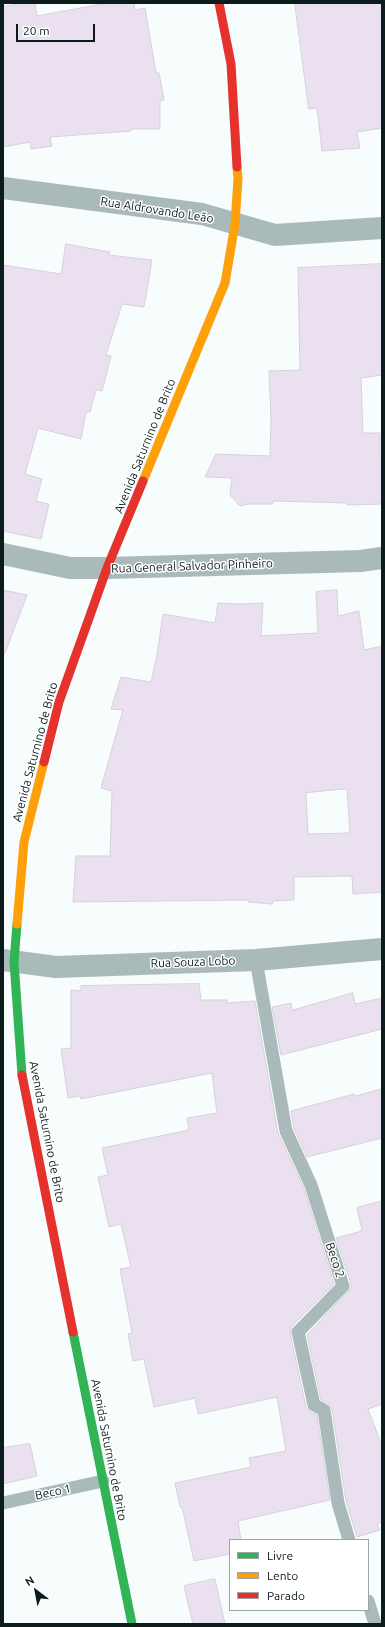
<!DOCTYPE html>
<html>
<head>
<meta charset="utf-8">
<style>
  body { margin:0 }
  #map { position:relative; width:385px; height:1627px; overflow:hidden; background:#f7fcfc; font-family:Ubuntu,sans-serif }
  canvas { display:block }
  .frame { position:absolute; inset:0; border:4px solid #0c1c1c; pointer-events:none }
  .legend { position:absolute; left:229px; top:1539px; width:140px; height:72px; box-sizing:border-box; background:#fff; border:1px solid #9ea4a4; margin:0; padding:5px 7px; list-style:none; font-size:12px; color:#0c1c1c }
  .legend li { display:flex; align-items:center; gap:8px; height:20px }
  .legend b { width:20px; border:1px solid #9ea4a4 }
  .north { position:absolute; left:16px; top:1571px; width:40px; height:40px; -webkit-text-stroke:3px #fff; paint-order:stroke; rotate:328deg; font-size:11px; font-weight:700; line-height:16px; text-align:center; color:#0c1c1c }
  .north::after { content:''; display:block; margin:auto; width:14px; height:18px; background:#0c1c1c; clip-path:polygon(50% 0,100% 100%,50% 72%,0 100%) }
  .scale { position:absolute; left:16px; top:24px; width:79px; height:18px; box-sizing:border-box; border:2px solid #0c1c1c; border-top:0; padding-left:5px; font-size:12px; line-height:14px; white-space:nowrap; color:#0c1c1c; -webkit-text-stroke:3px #fff; paint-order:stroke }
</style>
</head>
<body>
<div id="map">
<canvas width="385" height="1627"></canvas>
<div class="frame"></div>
<ul class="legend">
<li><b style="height:5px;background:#30b455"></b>Livre</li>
<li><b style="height:5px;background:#ff9f0a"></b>Lento</li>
<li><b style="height:5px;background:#e5322d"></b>Parado</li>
</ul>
<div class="north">N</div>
<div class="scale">20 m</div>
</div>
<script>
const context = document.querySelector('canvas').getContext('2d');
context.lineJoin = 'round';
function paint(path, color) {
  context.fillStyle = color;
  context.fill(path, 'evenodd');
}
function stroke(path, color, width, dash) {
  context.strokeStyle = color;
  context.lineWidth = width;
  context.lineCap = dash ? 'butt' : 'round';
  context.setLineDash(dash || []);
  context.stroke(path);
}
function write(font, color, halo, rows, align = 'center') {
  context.font = font + ' Ubuntu,sans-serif';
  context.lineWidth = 3;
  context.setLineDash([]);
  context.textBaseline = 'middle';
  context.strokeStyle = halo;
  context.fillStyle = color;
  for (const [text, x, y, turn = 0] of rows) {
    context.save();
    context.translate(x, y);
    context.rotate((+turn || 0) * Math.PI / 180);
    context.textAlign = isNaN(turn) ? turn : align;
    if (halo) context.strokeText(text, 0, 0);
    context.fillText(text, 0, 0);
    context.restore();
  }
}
const building = new Path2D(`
  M 25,3 L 35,3 L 37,16 L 107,3 L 134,3 L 135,10 L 145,8 L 156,73 L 159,73 L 164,100 L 160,101 L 160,129 L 131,129 L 131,131 L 50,137 L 52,146 L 31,149 L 30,142 L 3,147 L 3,7 Z
  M 295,3 L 382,3 L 382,128 L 357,132 L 360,148 L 322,151 L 317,108 L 309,109 Z
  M 66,244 L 110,252 L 109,255 L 152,260 L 144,307 L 122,304 L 106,355 L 111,356 L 102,391 L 96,390 L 90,412 L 86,412 L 81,439 L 38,428 L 25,474 L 42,479 L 36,501 L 49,504 L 41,539 L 3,531 L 3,265 L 61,274 Z
  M 382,264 L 382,375 L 361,378 L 363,433 L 380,433 L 380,462 L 382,462 L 382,504 L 347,505 L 347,503 L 273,501 L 273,504 L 247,504 L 240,506 L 230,495 L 232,478 L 205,477 L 216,454 L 270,456 L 271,419 L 269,371 L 300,370 L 298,268 Z
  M 3,590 L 27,595 L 5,653 L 3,653 Z
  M 337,590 L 338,616 L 359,611 L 364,650 L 382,646 L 382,892 L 353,894 L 352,876 L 294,877 L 294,900 L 273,901 L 272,904 L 248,902 L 248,900 L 73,902 L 76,856 L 110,856 L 112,791 L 101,788 L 123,710 L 111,709 L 121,677 L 151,682 L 157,655 L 163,614 L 215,623 L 218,603 L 238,604 L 263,603 L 261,636 L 318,633 L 316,592 ZM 347,789 L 350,833 L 308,834 L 306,793 Z
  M 199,984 L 201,1000 L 227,1000 L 227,1003 L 255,1001 L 278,1133 L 304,1188 L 334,1284 L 292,1326 L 290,1333 L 306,1407 L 310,1412 L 317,1415 L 330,1500 L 238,1521 L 241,1540 L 230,1540 L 230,1554 L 194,1561 L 182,1507 L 180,1507 L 175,1483 L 251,1467 L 249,1458 L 286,1451 L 277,1397 L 198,1414 L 195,1398 L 154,1407 L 144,1359 L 133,1361 L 128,1334 L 132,1333 L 120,1269 L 131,1267 L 121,1224 L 109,1227 L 98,1177 L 108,1175 L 102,1148 L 189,1130 L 187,1118 L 217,1113 L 212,1073 L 81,1099 L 80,1096 L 68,1098 L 61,1049 L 71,1048 L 71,990 L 81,991 L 81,986 Z
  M 353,993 L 355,1004 L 382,998 L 382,1029 L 281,1055 L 272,1007 L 291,1003 L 292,1010 Z
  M 382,1089 L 382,1138 L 307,1157 L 294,1129 L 291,1111 L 354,1094 L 355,1096 Z
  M 382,1201 L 382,1404 L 368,1409 L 382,1446 L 382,1522 L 377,1524 L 380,1530 L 357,1537 L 346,1501 L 332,1409 L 328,1403 L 321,1400 L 307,1335 L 351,1288 L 351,1284 L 336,1238 L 362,1231 L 357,1208 Z
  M 30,1444 L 37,1476 L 3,1484 L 3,1448 Z
  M 215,1579 L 225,1624 L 193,1624 L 184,1586 Z`);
paint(building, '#ebe0ef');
stroke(building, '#d4d2d8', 1);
stroke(new Path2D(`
  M 256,960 L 286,1131 L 311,1185 L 343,1286 L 298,1332 L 314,1405 L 324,1410 L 338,1503 L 349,1540
  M 3,1503 L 103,1481
  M 368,1601 L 375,1624`), '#aababa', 13);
stroke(new Path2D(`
  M 3,188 L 202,214 L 275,235 L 382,228
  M 3,554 L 70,568 L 107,568 L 360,561 L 382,558
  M 3,960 L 56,967 L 256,960 L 382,949`), '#aababa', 22);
stroke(new Path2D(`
  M 17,924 L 14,962 L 22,1075
  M 73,1332 L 132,1624`), '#30b455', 9);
stroke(new Path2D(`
  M 143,481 L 225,283 L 235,224 L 238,178 L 237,167
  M 17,924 L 24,842 L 44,762`), '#ff9f0a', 9);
stroke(new Path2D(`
  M 219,3 L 231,64 L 237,167
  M 44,762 L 59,702 L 107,568 L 143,481
  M 22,1075 L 73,1332`), '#e5322d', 9);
write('12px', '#0c1c1c', '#fff', [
  ["Rua Aldrovando Leão",157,210,9],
  ["Avenida Saturnino de Brito",145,446,-68],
  ["Rua General Salvador Pinheiro",192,566,-2],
  ["Avenida Saturnino de Brito",35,752,-75],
  ["Rua Souza Lobo",193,962,-2],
  ["Avenida Saturnino de Brito",47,1132,79],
  ["Beco 2",335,1260,72],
  ["Avenida Saturnino de Brito",109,1450,79],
  ["Beco 1",53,1492,-12]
]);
</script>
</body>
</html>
